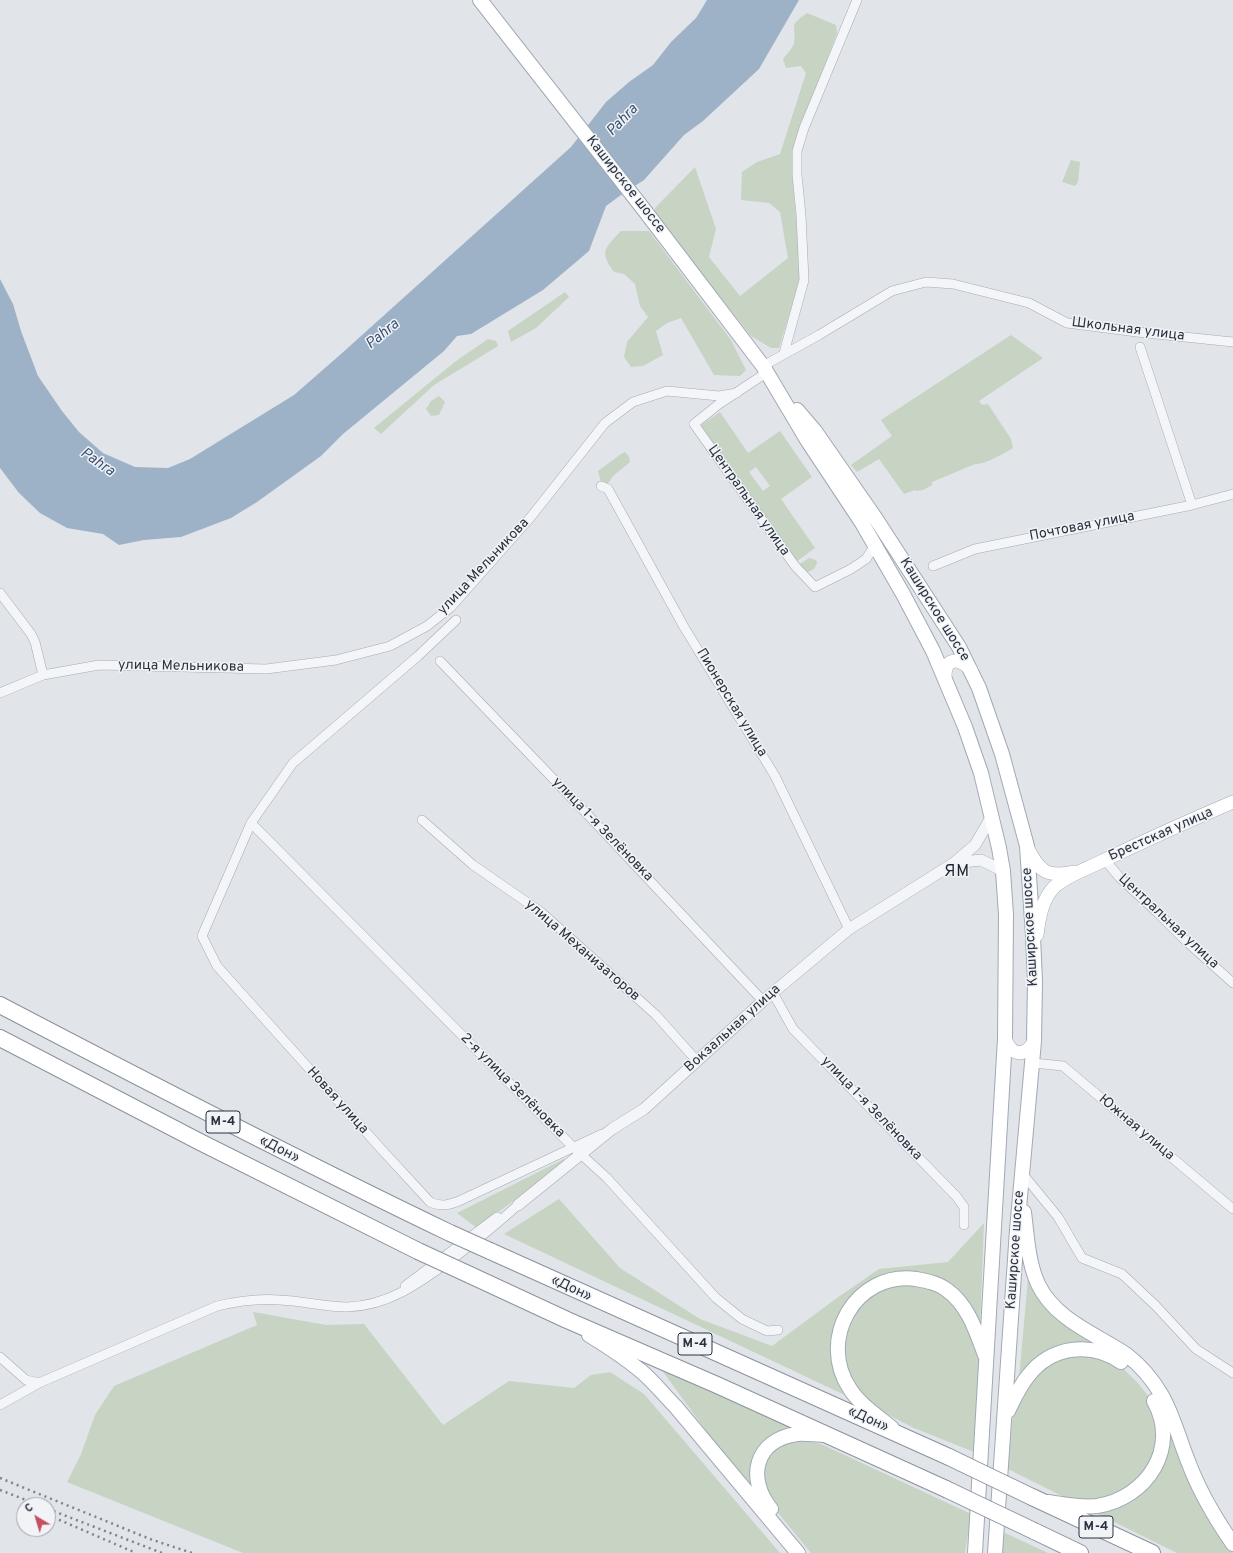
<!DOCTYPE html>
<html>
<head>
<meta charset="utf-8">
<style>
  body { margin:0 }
  #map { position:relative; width:1233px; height:1553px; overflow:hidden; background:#e1e4e9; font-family:Overpass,sans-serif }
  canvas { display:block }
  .north { position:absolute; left:16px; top:1497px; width:40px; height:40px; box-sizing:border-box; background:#f1f3f7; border:1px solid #a1a6ae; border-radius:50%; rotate:322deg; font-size:11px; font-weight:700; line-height:16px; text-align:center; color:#2a3240 }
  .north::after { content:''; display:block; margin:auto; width:14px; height:18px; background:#c74d60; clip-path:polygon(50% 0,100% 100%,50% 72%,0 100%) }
</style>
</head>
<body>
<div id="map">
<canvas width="1233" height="1553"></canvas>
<div class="north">С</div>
</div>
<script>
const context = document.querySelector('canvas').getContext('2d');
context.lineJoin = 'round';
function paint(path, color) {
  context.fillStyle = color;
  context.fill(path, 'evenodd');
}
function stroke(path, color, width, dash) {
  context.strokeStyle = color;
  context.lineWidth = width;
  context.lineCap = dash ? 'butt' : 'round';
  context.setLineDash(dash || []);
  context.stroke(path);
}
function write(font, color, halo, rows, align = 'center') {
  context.font = font + ' Overpass,sans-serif';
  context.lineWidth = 3;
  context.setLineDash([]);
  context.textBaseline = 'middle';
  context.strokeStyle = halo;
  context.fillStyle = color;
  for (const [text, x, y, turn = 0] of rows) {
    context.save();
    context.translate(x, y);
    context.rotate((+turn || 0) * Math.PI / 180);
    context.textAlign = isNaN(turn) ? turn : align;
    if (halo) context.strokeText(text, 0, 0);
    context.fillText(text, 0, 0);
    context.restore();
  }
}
paint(new Path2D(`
  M 807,13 L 836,25 L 837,33 L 794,147 L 792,171 L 801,276 L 779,348 L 771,348 L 751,336 L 655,214 L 655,208 L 695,167 L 716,229 L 709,257 L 740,296 L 788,258 L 780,212 L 769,203 L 741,200 L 742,172 L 757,162 L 780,154 L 806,73 L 801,66 L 786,68 L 783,59 C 786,55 793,48 794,43 C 797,25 787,27 807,13 Z
  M 1071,160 L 1080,162 L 1078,182 L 1075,186 L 1062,182 Z
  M 621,231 L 649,231 L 731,340 L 746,370 L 740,376 L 714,375 L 681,318 L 667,323 L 656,331 L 663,355 L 643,366 L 631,367 L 624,357 L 627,342 L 648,317 L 640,306 L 635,284 L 624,274 L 614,272 C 599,251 605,248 621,231 Z
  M 565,292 L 569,297 L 536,328 L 511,342 L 508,331 Z
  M 1011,335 L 1043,358 L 979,401 L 982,405 L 988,404 L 1011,439 L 1013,448 C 1005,453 984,465 975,464 L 932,482 L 932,485 L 923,490 L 916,491 L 915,490 L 904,494 L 879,459 L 857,472 L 851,465 L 892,436 L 881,420 Z
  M 488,339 L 496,341 L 498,346 L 434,385 L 381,434 L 374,428 L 456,361 Z
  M 439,396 L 445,402 L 439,415 L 431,416 L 426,409 L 431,401 Z
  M 720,412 L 748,453 L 780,431 L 812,477 L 781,499 L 815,548 L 796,562 L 727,465 L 701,425 ZM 756,467 L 770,486 L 763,491 L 749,472 Z
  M 625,452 L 629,457 L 630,462 L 613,476 L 607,485 L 601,482 L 598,471 L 621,454 Z
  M 809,558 L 816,560 L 817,563 L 814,569 L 808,572 C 804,570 801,569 800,564 Z
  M 564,1159 L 566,1162 L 477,1228 L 457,1213 Z
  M 559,1199 L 620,1268 L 700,1319 L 772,1346 L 837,1298 L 879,1269 L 948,1262 L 984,1223 L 980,1325 L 964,1303 L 896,1275 L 837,1322 L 849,1397 L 504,1234 Z
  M 1029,1267 L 1035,1286 L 1106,1348 L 1090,1345 L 1019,1379 Z
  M 926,1283 L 954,1301 L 976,1340 L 979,1361 L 974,1452 L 914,1428 L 883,1412 L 854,1389 L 841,1347 L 856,1306 L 884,1286 Z
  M 253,1312 L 326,1325 L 364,1324 L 443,1425 L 509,1381 L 574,1388 L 591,1375 L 610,1372 L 644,1394 L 780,1553 L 243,1553 L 67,1482 L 81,1454 L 95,1415 L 114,1386 L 257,1325 Z
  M 1083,1352 L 1116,1362 L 1137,1382 L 1148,1396 L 1155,1409 L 1157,1452 L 1138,1482 L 1103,1501 L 1072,1501 L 1008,1469 L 1012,1422 L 1018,1397 L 1050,1361 Z
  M 661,1369 L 719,1393 L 793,1429 C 755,1444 750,1450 750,1491 Z
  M 1166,1415 L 1222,1536 L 1233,1553 L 1177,1553 L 1092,1511 L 1142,1490 Z
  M 790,1439 L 809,1441 L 821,1444 L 971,1514 L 965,1553 L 811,1553 L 769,1502 L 761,1468 L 763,1459 Z
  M 1003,1532 L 1048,1553 L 1002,1553 Z`), '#c7d3c3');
paint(new Path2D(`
  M 707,0 L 799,0 L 759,69 L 703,121 L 684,135 L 644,180 L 621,195 L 606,206 L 589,251 L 543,290 L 471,334 L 457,336 L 444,351 L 343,434 L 321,456 L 257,502 L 231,518 L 181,537 L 144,540 L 119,545 L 103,534 L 67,528 L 40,513 L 19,493 L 0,468 L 0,279 L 13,304 L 21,331 L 38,376 L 62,411 L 79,432 L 103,453 L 135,467 L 168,468 L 190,459 L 294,395 L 341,354 L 571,147 L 606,102 L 629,82 L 653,65 L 671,42 L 696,18 Z`), '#9eb2c7');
const minor = new Path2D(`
  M 1140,347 L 1192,505
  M 784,353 L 804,280 L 801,215 L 797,175 L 797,151 L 804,128 L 857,0
  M 763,366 L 819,335 L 892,291 L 926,282 L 953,284 L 1029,303 L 1067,323 L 1137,332 L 1233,342
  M 766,373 L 719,404 L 694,424 L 795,566 L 815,587 L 851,569 L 866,559 L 875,545
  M 601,486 L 608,489 L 684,627 L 775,776 L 849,929
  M 933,566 L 975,549 L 1192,505 L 1233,494
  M 0,593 L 31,634 L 35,642 L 43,675
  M 456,620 L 418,656 L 293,763 L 251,823 L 202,936 L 217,966 L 383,1151 L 430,1202 C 442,1207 448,1205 459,1201 L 602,1134
  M 440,661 L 589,816 L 763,1001
  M 0,693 L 43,675 L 99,665 L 266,669 L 336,660 L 390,646 L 427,626 L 451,607 L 530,518 L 605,423 L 633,402 L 667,391 L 719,396 L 737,393
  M 422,820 L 473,865 L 541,912 L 656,1015 L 697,1061
  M 254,826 L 573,1147 L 607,1178 L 716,1298 L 742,1319 L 767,1331 L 778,1330
  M 1105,860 L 1120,878 L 1158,913 L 1186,941 L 1233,983
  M 773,993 L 793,1029 L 956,1196 L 964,1207 L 964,1225
  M 1033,1063 L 1063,1066 L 1233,1209
  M 1022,1173 L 1058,1217 L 1082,1258 L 1122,1274 L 1155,1305 L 1196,1349 L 1233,1373
  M 405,1286 L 497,1217
  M 0,1357 L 26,1380 L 39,1383 L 217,1306 C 238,1301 259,1298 280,1300 C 303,1301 325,1307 347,1307 C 390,1306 422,1281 455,1257 C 477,1240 498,1223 518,1205
  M 0,1405 L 39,1383`);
const tertiary = new Path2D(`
  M 954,863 L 981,860 L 1003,871
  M 518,1205 L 612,1129 L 644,1109 L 763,1001 L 849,929 L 954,863 L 975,845 L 992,816`);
const secondary = new Path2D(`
  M 945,679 C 944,657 958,657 971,670
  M 1027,847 C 1039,871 1046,878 1074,872
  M 1037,935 C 1039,918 1042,900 1054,887 C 1065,877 1081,871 1094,865 C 1140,843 1186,822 1233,802
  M 1005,1038 C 1011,1056 1025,1058 1034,1041`);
const primary = new Path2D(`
  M 480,0 L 645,211 L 763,366 L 807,440 L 862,523 L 903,594 L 933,651 L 965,727 L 981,773 L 999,848 L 1003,871 L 1006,915 L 1005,1038 L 975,1553
  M 797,410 L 815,431 L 876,519 L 959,647 L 979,688 L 1002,754 L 1027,846 L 1033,936 L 1035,982 L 1034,1041 L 1017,1230 L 995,1553
  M 1024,1212 C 1027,1236 1028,1262 1038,1284 C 1055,1320 1096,1334 1127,1355 C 1140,1365 1152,1379 1161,1394 C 1173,1414 1179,1439 1188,1461 C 1199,1491 1215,1518 1233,1544
  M 589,1335 C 607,1346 624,1357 641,1371 C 653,1381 664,1395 676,1407 L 798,1553
  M 1008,1411 C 1014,1399 1019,1387 1028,1376 C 1051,1346 1091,1341 1121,1362
  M 892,1428 C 878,1416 860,1405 850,1389 C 817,1340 855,1271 916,1279 C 927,1281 938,1283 947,1290 C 968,1305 976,1331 985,1355
  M 1048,1502 C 1064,1504 1081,1508 1097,1506 C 1147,1498 1180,1448 1154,1401
  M 771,1509 C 746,1478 755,1440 797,1434 C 806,1433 816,1435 825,1435`);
const motorway = new Path2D(`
  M 0,1005 C 149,1083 298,1160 450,1233
  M 0,1038 L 200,1142 L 418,1251
  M 490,1251 L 949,1457
  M 470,1275 L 567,1320 L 717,1385 L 946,1489
  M 1032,1497 L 1152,1553
  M 1034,1531 L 1080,1553`);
stroke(minor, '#a6abb3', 10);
stroke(tertiary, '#a6abb3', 12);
stroke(secondary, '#a6abb3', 14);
stroke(primary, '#a1a9b4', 16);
stroke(motorway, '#8a929f', 18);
stroke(minor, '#f4f5f8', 9);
stroke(tertiary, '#f4f5f8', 11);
stroke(secondary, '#fff', 13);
stroke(primary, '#fff', 14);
stroke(motorway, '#fff', 16);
stroke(new Path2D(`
  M 0,1478 L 150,1539 L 192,1553
  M 0,1490 L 39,1505
  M 48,1509 L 162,1553
  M 48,1515 L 136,1553`), '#7c8492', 2.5, [2, 4]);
const motorwayBridge = new Path2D(`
  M 450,1233 L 490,1251
  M 418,1251 L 470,1275
  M 949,1457 L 1032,1497
  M 946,1489 L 1034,1531`);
stroke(motorwayBridge, '#8a929f', 18, []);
stroke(motorwayBridge, '#fff', 16);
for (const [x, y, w] of [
  [223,1122,34],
  [695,1344,34],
  [1096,1527,34]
]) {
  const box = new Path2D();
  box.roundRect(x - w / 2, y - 11, w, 22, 3);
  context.fillStyle = '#f1f3f7';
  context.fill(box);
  stroke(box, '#2a3240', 1);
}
write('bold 13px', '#2a3240', null, [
  ["М-4",223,1122],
  ["М-4",695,1344],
  ["М-4",1096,1527]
]);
write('14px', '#2a3240', '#f1f3f7', [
  ["Каширское шоссе",625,185,52],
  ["Школьная улица",1128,330,7],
  ["Центральная улица",748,501,55],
  ["Почтовая улица",1082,527,-11],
  ["улица Мельникова",484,567,-47],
  ["Каширское шоссе",934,610,58],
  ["улица Мельникова",181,667,1],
  ["Пионерская улица",731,703,59],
  ["улица 1-я Зелёновка",602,830,46],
  ["Брестская улица",1161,835,-24],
  ["Центральная улица",1168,922,43],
  ["Каширское шоссе",1031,927,-93],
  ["улица Механизаторов",582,951,41],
  ["Вокзальная улица",733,1029,-42],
  ["2-я улица Зелёновка",512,1086,45],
  ["Новая улица",337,1101,48],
  ["улица 1-я Зелёновка",871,1109,46],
  ["Южная улица",1136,1128,40],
  ["«Дон»",279,1150,27],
  ["Каширское шоссе",1016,1250,-86],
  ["«Дон»",571,1289,25],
  ["«Дон»",868,1420,24]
]);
write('italic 15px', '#375172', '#f1f3f7', [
  ["Pahra",623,121,-46],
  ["Pahra",383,335,-39],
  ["Pahra",97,463,35]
]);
context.letterSpacing = '1px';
write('16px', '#1d2431', '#f1f3f7', [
  ["ЯМ",957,873]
]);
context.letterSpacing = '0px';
</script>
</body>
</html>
